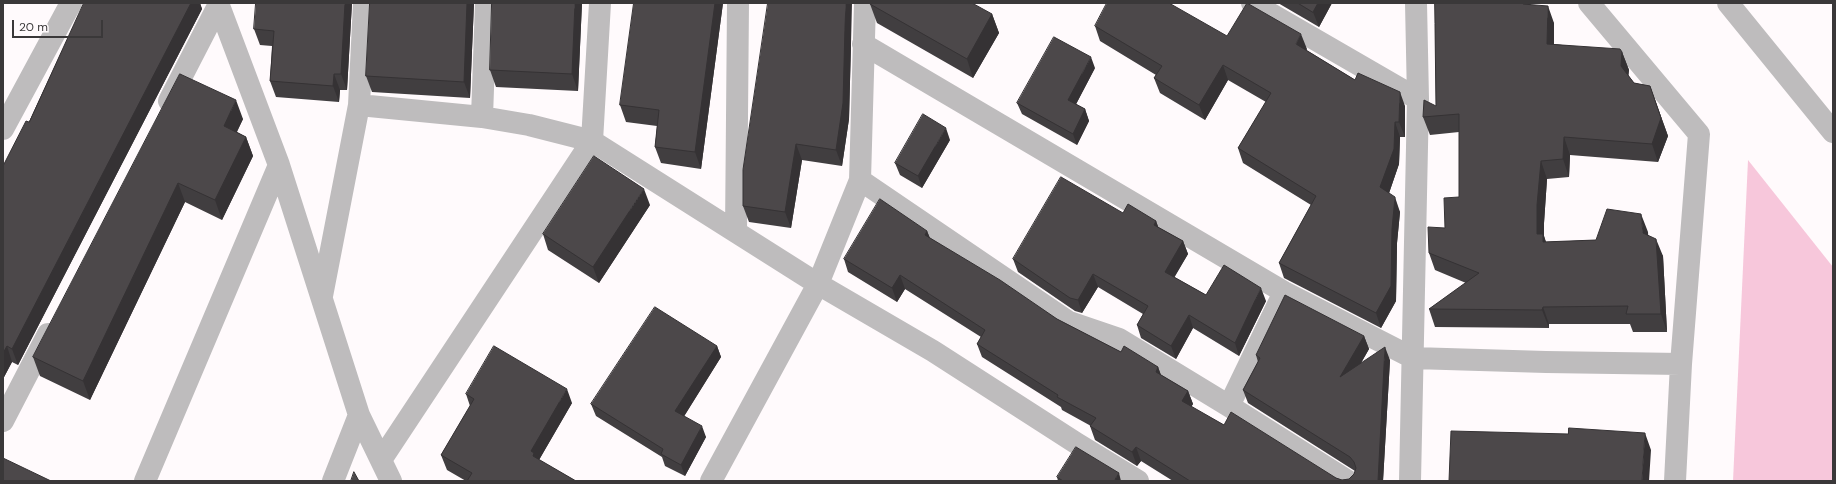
<!DOCTYPE html>
<html>
<head>
<meta charset="utf-8">
<style>
  body { margin:0 }
  #map { position:relative; width:1836px; height:484px; overflow:hidden; background:#fffafc; font-family:"DM Sans",sans-serif }
  canvas { display:block }
  .frame { position:absolute; inset:0; border:4px solid #3a3839; pointer-events:none }
  .scale { position:absolute; left:12px; top:20px; width:91px; height:18px; box-sizing:border-box; border:2px solid #3a3839; border-top:0; padding-left:5px; font-size:12px; line-height:14px; white-space:nowrap; color:#3a3839; -webkit-text-stroke:3px #fffafc; paint-order:stroke }
</style>
</head>
<body>
<div id="map">
<canvas width="1836" height="484"></canvas>
<div class="frame"></div>
<div class="scale">20 m</div>
</div>
<script>
const context = document.querySelector('canvas').getContext('2d');
context.lineJoin = 'round';
function paint(path, color) {
  context.fillStyle = color;
  context.fill(path, 'evenodd');
}
function stroke(path, color, width, dash) {
  context.strokeStyle = color;
  context.lineWidth = width;
  context.lineCap = dash ? 'butt' : 'round';
  context.setLineDash(dash || []);
  context.stroke(path);
}
paint(new Path2D(`
  M 1748,160 L 1833,267 L 1833,481 L 1733,481 Z`), '#f7c7db');
stroke(new Path2D(`
  M 218,3 L 279,165 L 359,415 L 391,481
  M 1252,3 L 1418,99
  M 1589,3 L 1699,134 L 1681,364 L 1675,481
  M 1728,3 L 1833,132
  M 863,44 L 1284,292 L 1413,358 L 1546,362 L 1681,364
  M 169,101 L 219,4
  M 359,105 L 482,117 L 529,125 L 592,141 L 818,284 L 933,351 L 1076,443 L 1138,481
  M 482,117 L 486,3
  M 3,129 L 71,3
  M 860,180 L 1069,322 L 1119,339 L 1229,406 L 1348,481
  M 736,232 L 738,3
  M 322,296 L 359,105 L 364,3
  M 1229,406 L 1284,292
  M 3,421 L 48,334
  M 381,460 L 592,141 L 600,3
  M 145,481 L 279,165
  M 333,481 L 359,415
  M 711,481 L 818,284 L 860,180 L 865,3
  M 1410,481 L 1418,99 L 1416,3`), '#bebcbd', 22);
paint(new Path2D(`
  M 84,3 L 200,3 L 202,9 L 18,365 L 12,362 L 3,379 L 3,166 L 29,122 Z
  M 352,3 L 347,90 L 340,90 L 339,102 L 276,97 L 270,81 L 272,46 L 260,45 L 254,29 Z
  M 370,3 L 474,3 L 470,98 L 372,92 L 366,76 Z
  M 582,3 L 578,91 L 496,87 L 490,70 Z
  M 634,3 L 723,3 L 701,169 L 661,163 L 655,147 L 657,126 L 626,122 L 620,105 Z
  M 1278,3 L 1332,3 L 1319,27 Z
  M 1435,3 L 1530,3 L 1530,4 L 1554,23 L 1554,44 L 1622,52 L 1629,70 L 1628,75 L 1634,83 L 1650,86 L 1668,136 L 1658,162 L 1570,155 L 1569,177 L 1547,179 L 1544,223 L 1544,236 L 1546,242 L 1596,240 L 1648,232 L 1648,235 L 1663,256 L 1667,332 L 1633,332 L 1630,324 L 1549,324 L 1549,328 L 1435,327 L 1429,309 L 1466,283 L 1435,270 L 1429,253 L 1445,228 L 1459,197 L 1459,132 L 1430,135 L 1423,117 L 1436,106 Z
  M 870,4 L 992,14 L 999,33 L 973,78 L 877,23 Z
  M 1095,26 L 1227,36 L 1307,49 L 1306,50 L 1355,80 L 1405,106 L 1405,137 L 1400,137 L 1399,164 L 1389,193 L 1400,212 L 1397,243 L 1396,301 L 1381,328 L 1284,278 L 1279,263 L 1311,205 L 1243,163 L 1238,148 L 1266,102 L 1228,80 L 1205,120 L 1160,93 L 1154,78 L 1156,75 L 1100,41 Z
  M 851,44 L 849,119 L 842,166 L 802,160 L 791,228 L 749,222 L 743,206 Z
  M 1095,68 L 1076,104 L 1085,109 L 1089,121 L 1077,145 L 1022,114 L 1017,103 Z
  M 180,74 L 243,119 L 237,132 L 246,137 L 253,156 L 222,220 L 185,202 L 90,400 L 40,376 L 33,357 Z
  M 950,140 L 922,188 L 900,175 L 895,163 Z
  M 650,205 L 599,283 L 548,250 L 543,234 Z
  M 1123,213 L 1156,221 L 1158,227 L 1183,241 L 1188,254 L 1174,277 L 1206,295 L 1266,301 L 1239,356 L 1193,328 L 1176,359 L 1141,338 L 1137,325 L 1143,314 L 1098,287 L 1082,313 L 1075,311 L 1018,272 L 1013,259 Z
  M 927,231 L 930,238 L 1057,319 L 1121,352 L 1158,367 L 1161,375 L 1188,391 L 1193,404 L 1191,407 L 1224,425 L 1336,478 L 1342,480 L 1349,479 L 1354,474 L 1355,471 L 1248,403 L 1243,390 L 1258,362 L 1256,355 L 1364,336 L 1369,349 L 1361,363 L 1390,360 L 1383,481 L 1173,481 L 1141,461 L 1137,466 L 1095,440 L 1090,426 L 1091,426 L 1062,410 L 1061,407 L 982,357 L 977,344 L 981,337 L 905,289 L 897,302 L 848,272 L 844,259 Z
  M 717,346 L 721,357 L 684,416 L 706,437 L 685,476 L 665,466 L 662,457 L 596,416 L 591,404 Z
  M 466,394 L 572,403 L 539,460 L 576,481 L 466,481 L 447,470 L 441,455 L 470,406 Z
  M 1057,477 L 1121,481 L 1058,481 Z`), '#413e40');
paint(new Path2D(`
  M 191,3 L 200,3 L 202,9 L 18,365 L 12,349 Z
  M 345,3 L 352,3 L 347,90 L 341,74 Z
  M 467,3 L 474,3 L 470,98 L 464,82 Z
  M 575,3 L 582,3 L 578,91 L 572,74 Z
  M 715,3 L 723,3 L 701,169 L 695,152 Z
  M 846,3 L 852,3 L 851,44 L 849,119 L 842,166 L 836,150 Z
  M 1318,3 L 1332,3 L 1319,27 L 1313,12 Z
  M 1548,6 L 1554,23 L 1554,61 L 1547,44 Z
  M 992,14 L 999,33 L 973,78 L 967,59 Z
  M 1301,34 L 1307,49 L 1302,59 L 1296,44 Z
  M 1622,52 L 1629,70 L 1628,83 L 1621,66 Z
  M 1091,57 L 1095,68 L 1072,112 L 1068,100 Z
  M 1223,65 L 1228,80 L 1205,120 L 1199,105 Z
  M 334,74 L 340,90 L 339,102 L 333,86 Z
  M 1650,86 L 1668,136 L 1658,162 L 1652,144 Z
  M 1400,92 L 1405,106 L 1405,137 L 1399,122 Z
  M 236,100 L 243,119 L 230,145 L 224,126 Z
  M 1085,109 L 1089,121 L 1077,145 L 1073,134 Z
  M 1395,122 L 1400,137 L 1399,164 L 1386,202 L 1380,187 Z
  M 946,128 L 950,140 L 922,188 L 918,176 Z
  M 246,137 L 253,156 L 222,220 L 215,200 Z
  M 1564,137 L 1570,155 L 1569,177 L 1563,159 Z
  M 796,144 L 802,160 L 791,228 L 785,212 Z
  M 1541,161 L 1547,179 L 1544,223 L 1544,236 L 1549,252 L 1537,234 L 1537,205 Z
  M 178,183 L 185,202 L 90,400 L 83,381 Z
  M 644,189 L 650,205 L 599,283 L 593,267 Z
  M 1395,197 L 1400,212 L 1397,243 L 1396,301 L 1381,328 L 1376,313 L 1392,229 Z
  M 1641,214 L 1648,232 L 1649,251 L 1643,233 Z
  M 1156,221 L 1161,234 L 1154,225 Z
  M 927,231 L 932,244 L 925,235 Z
  M 1656,239 L 1663,256 L 1667,332 L 1661,314 Z
  M 1183,241 L 1188,254 L 1170,285 L 1165,272 Z
  M 1093,274 L 1098,287 L 1082,313 L 1078,300 Z
  M 900,275 L 905,289 L 897,302 L 892,288 Z
  M 1261,288 L 1266,301 L 1239,356 L 1235,343 Z
  M 1543,307 L 1549,324 L 1549,328 L 1542,310 Z
  M 1189,315 L 1193,328 L 1176,359 L 1171,346 Z
  M 1364,336 L 1369,349 L 1345,391 L 1340,377 Z
  M 7,346 L 12,362 L 3,379 L 3,353 Z
  M 717,346 L 721,357 L 680,423 L 675,411 Z
  M 1385,347 L 1390,360 L 1383,481 L 1378,481 Z
  M 1158,367 L 1163,381 L 1156,372 Z
  M 567,389 L 572,403 L 536,465 L 531,451 Z
  M 1188,391 L 1193,404 L 1186,415 L 1182,401 Z
  M 702,426 L 706,437 L 685,476 L 681,465 Z
  M 1645,433 L 1651,450 L 1649,481 L 1642,481 Z
  M 1136,447 L 1141,461 L 1137,466 L 1132,452 Z
  M 1119,473 L 1121,481 L 1114,481 Z`), '#353234');
const building = new Path2D(`
  M 84,3 L 191,3 L 12,349 L 7,346 L 3,353 L 3,166 L 26,121 L 29,122 Z
  M 256,3 L 345,3 L 341,74 L 334,74 L 333,86 L 270,81 L 274,31 L 254,29 Z
  M 370,3 L 467,3 L 464,82 L 366,76 Z
  M 492,3 L 575,3 L 572,74 L 490,70 Z
  M 634,3 L 715,3 L 695,152 L 655,147 L 659,110 L 620,105 Z
  M 768,3 L 846,3 L 845,27 L 843,103 L 836,150 L 796,144 L 785,212 L 743,206 L 743,170 Z
  M 870,3 L 972,3 L 992,14 L 967,59 L 870,4 Z
  M 1107,3 L 1169,3 L 1227,36 L 1247,3 L 1301,34 L 1296,44 L 1355,80 L 1358,73 L 1400,92 L 1399,122 L 1395,122 L 1394,149 L 1380,187 L 1395,197 L 1392,229 L 1391,286 L 1376,313 L 1279,263 L 1316,196 L 1238,148 L 1271,93 L 1223,65 L 1199,105 L 1154,78 L 1162,66 L 1095,26 Z
  M 1298,3 L 1318,3 L 1313,12 Z
  M 1435,3 L 1523,3 L 1523,4 L 1548,6 L 1547,44 L 1620,49 L 1622,52 L 1621,66 L 1634,83 L 1650,86 L 1661,118 L 1652,144 L 1564,137 L 1563,159 L 1541,161 L 1537,205 L 1537,234 L 1543,234 L 1543,242 L 1596,240 L 1607,209 L 1641,214 L 1643,233 L 1656,239 L 1661,314 L 1626,314 L 1628,306 L 1543,307 L 1542,310 L 1429,309 L 1479,273 L 1429,253 L 1428,227 L 1445,228 L 1444,198 L 1459,197 L 1459,114 L 1423,117 L 1424,100 L 1436,106 L 1435,24 Z
  M 1054,37 L 1091,57 L 1068,100 L 1085,109 L 1073,134 L 1017,103 Z
  M 180,74 L 236,100 L 224,126 L 246,137 L 215,200 L 178,183 L 83,381 L 33,357 Z
  M 923,114 L 946,128 L 918,176 L 895,163 Z
  M 594,156 L 644,189 L 593,267 L 543,234 Z
  M 1061,177 L 1123,213 L 1128,204 L 1156,221 L 1154,225 L 1183,241 L 1165,272 L 1206,295 L 1224,265 L 1261,288 L 1235,343 L 1189,315 L 1171,346 L 1137,325 L 1148,306 L 1093,274 L 1078,300 L 1070,298 L 1013,259 Z
  M 880,199 L 927,231 L 925,235 L 1000,280 L 1057,319 L 1121,352 L 1124,346 L 1158,367 L 1156,372 L 1188,391 L 1182,401 L 1224,425 L 1231,412 L 1336,478 L 1342,480 L 1349,479 L 1354,474 L 1356,468 L 1354,462 L 1350,457 L 1243,390 L 1260,358 L 1256,355 L 1285,295 L 1364,336 L 1340,377 L 1385,347 L 1378,481 L 1190,481 L 1136,447 L 1132,452 L 1090,426 L 1096,418 L 1057,397 L 1058,395 L 977,344 L 985,330 L 900,275 L 892,288 L 844,259 Z
  M 655,307 L 717,346 L 675,411 L 702,426 L 681,465 L 661,454 L 663,449 L 591,404 Z
  M 494,346 L 567,389 L 531,451 L 534,453 L 533,456 L 576,481 L 467,481 L 472,473 L 441,455 L 474,399 L 466,394 Z
  M 1569,428 L 1645,433 L 1642,481 L 1449,481 L 1451,431 L 1568,434 Z
  M 1076,447 L 1119,473 L 1114,481 L 1063,481 L 1057,477 Z
  M 3,458 L 51,481 L 3,481 Z
  M 354,472 L 359,481 L 351,481 Z`);
paint(building, '#4c484a');
stroke(building, '#353234', 1);
</script>
</body>
</html>
